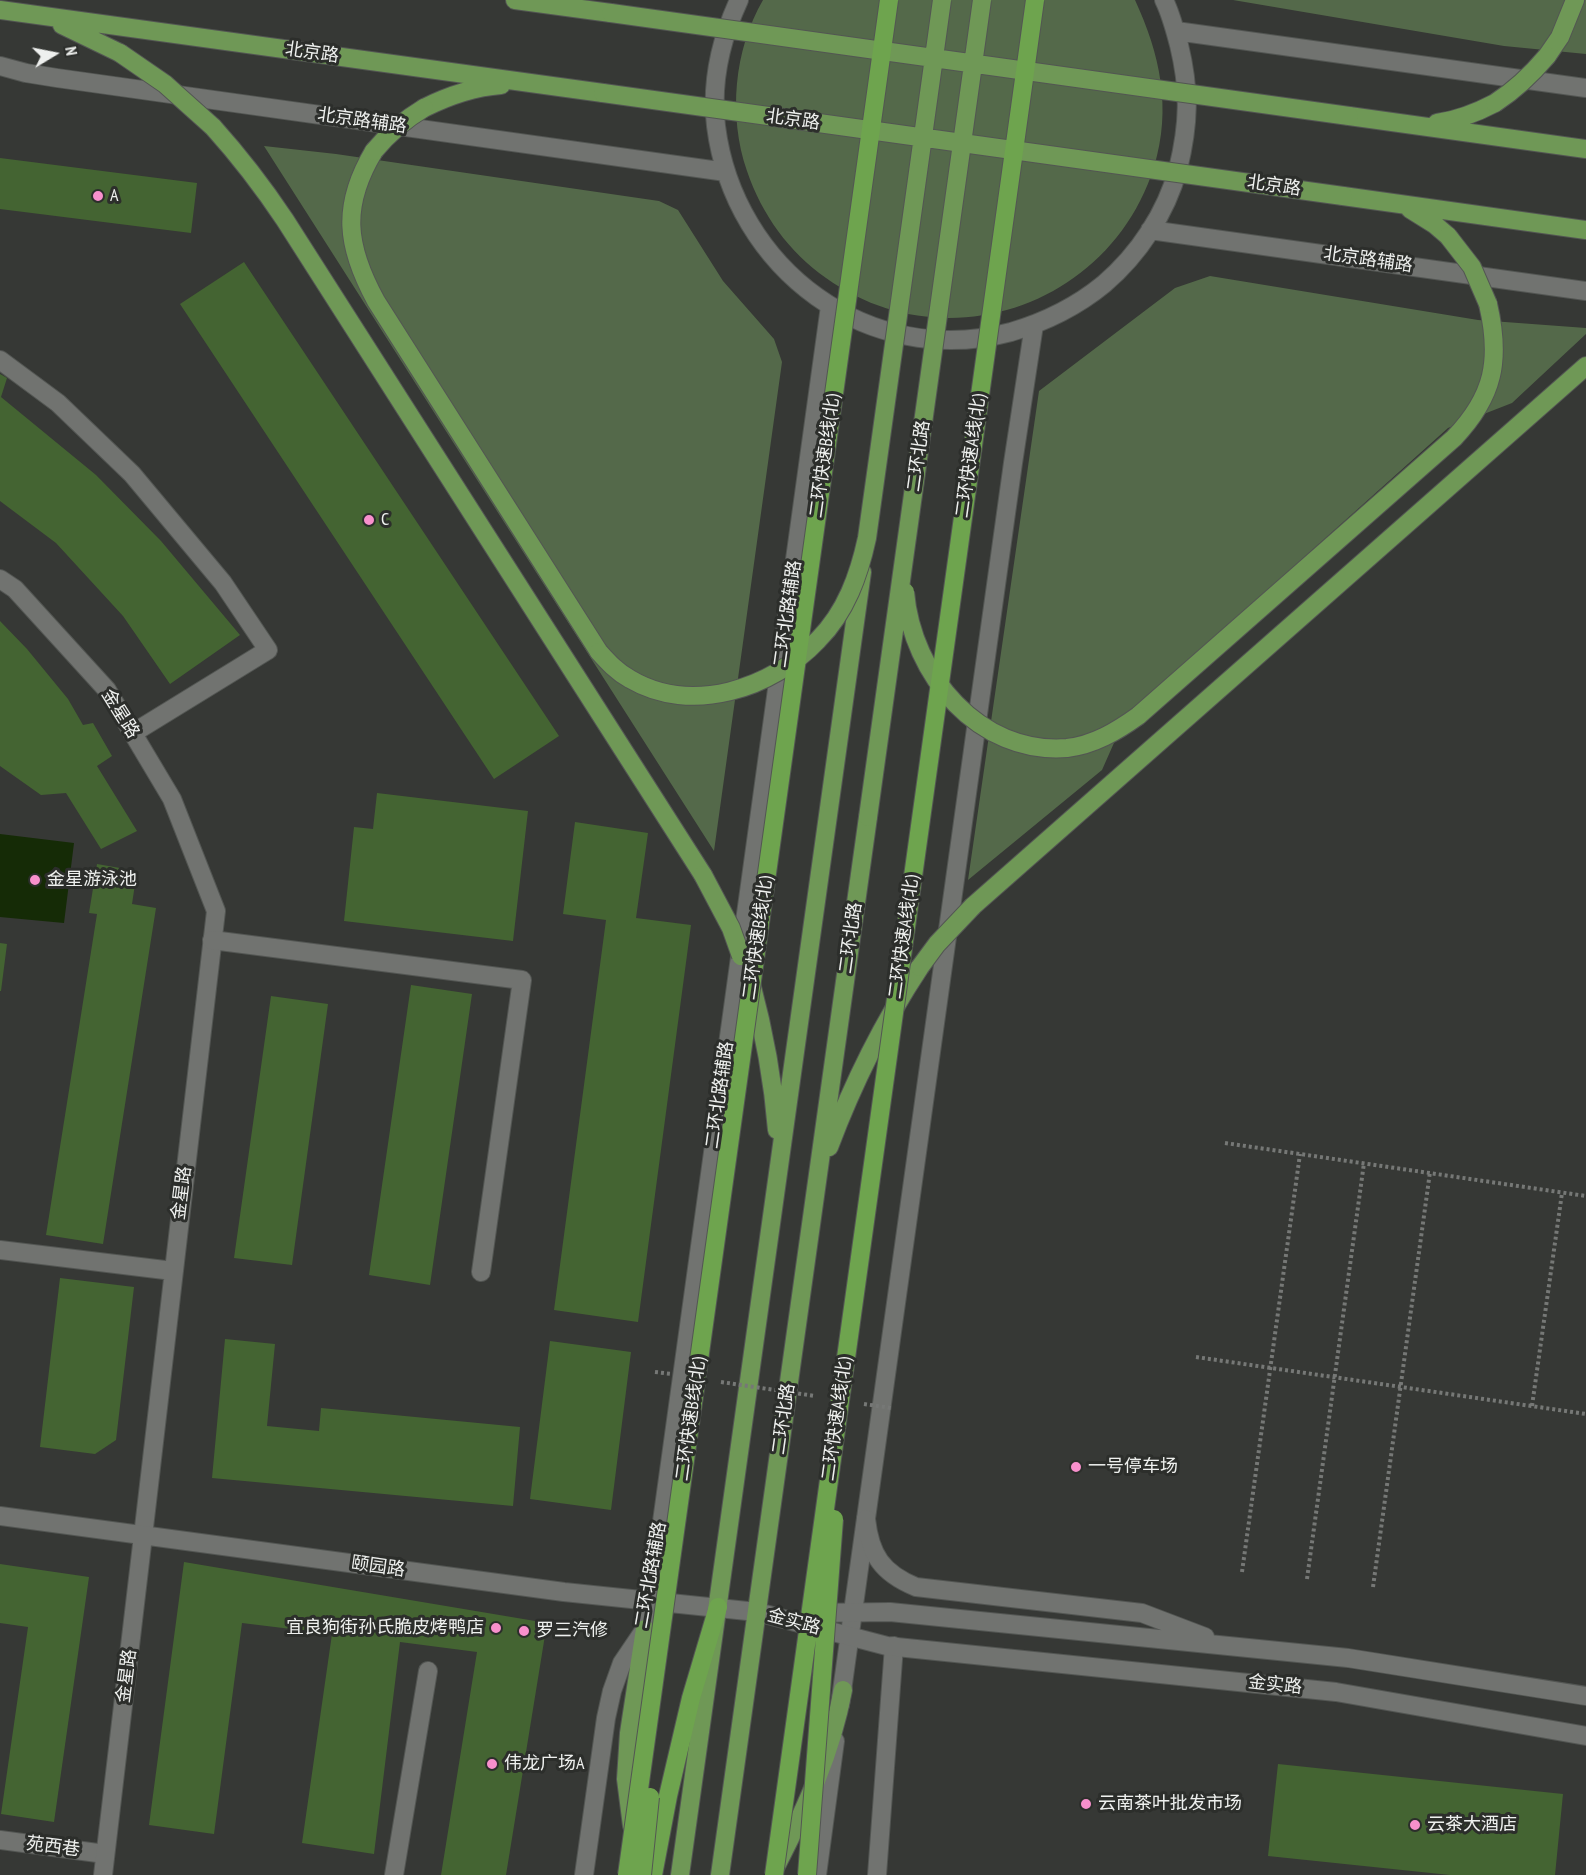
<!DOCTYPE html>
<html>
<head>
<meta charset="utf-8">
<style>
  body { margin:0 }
  #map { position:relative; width:1586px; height:1875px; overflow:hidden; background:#363835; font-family:"PT Sans Narrow",sans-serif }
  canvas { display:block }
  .north { position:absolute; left:24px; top:24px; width:60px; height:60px; -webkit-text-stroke:4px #2c2e2b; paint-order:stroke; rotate:80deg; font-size:16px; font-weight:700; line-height:24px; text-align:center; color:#eef0ee }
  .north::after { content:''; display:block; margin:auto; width:21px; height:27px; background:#eef0ee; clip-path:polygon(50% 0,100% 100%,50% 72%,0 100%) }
</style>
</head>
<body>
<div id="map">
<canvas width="1586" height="1875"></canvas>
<div class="north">N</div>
</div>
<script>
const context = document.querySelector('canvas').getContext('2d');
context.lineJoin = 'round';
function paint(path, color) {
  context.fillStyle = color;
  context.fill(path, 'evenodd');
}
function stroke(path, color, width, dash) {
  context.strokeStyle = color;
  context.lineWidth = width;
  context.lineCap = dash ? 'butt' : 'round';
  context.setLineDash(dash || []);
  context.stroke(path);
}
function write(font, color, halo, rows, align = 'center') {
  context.font = font + ' "PT Sans Narrow","Noto Sans SC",sans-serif';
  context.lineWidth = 6;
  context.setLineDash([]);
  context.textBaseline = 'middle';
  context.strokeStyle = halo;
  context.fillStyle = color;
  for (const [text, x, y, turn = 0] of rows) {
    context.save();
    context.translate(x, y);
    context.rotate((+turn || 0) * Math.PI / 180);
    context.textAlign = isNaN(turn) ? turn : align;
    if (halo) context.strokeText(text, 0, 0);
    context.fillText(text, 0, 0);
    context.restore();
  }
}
paint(new Path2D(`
  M 763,0 L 1135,0 C 1160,54 1172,108 1154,167 C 1110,306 945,363 826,278 C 789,252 762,215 747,171 C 728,116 734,50 763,0 Z
  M 1233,0 L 1586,0 L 1586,54 L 1504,46 Z
  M 264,146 L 336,154 L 659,201 L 678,210 L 723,281 L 774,339 L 782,362 L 714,851 Z
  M 1210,276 L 1478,320 L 1586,328 L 1586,334 L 1512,403 L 1448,428 L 1125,718 L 1102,770 L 968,880 L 1039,391 L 1175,288 Z`), '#54694a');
paint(new Path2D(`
  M 0,834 L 74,843 L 64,923 L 0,917 Z`), '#152b06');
paint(new Path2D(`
  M 0,158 L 197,183 L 191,233 L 0,209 Z
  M 244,262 L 559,736 L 494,779 L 180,304 Z
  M 0,374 L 7,378 L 1,397 L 96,475 L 161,541 L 240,635 L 170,684 L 123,616 L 56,543 L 0,501 Z
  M 0,621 L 27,649 L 68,699 L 83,725 L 93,723 L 112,756 L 97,766 L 137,831 L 101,849 L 66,793 L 41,795 L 0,766 Z
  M 377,793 L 528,811 L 513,941 L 344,921 L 354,827 L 373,829 Z
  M 575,822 L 648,833 L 636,918 L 691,925 L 638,1322 L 554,1310 L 606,920 L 563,914 Z
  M 97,864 L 137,871 L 132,904 L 156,908 L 103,1244 L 46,1235 L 97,914 L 89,913 Z
  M 0,943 L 7,944 L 1,991 L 0,991 Z
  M 411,985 L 472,994 L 430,1285 L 369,1275 Z
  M 271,996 L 328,1004 L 292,1265 L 234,1258 Z
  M 60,1278 L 134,1287 L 116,1440 L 95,1454 L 40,1447 Z
  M 225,1339 L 275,1344 L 267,1426 L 319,1431 L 321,1408 L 520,1427 L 513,1506 L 212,1478 Z
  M 550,1341 L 631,1352 L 611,1510 L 530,1499 Z
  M 184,1562 L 547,1623 L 506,1875 L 441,1875 L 477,1652 L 400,1642 L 374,1854 L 302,1843 L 332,1634 L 242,1623 L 214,1834 L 149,1825 Z
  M 0,1564 L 89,1577 L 54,1822 L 1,1814 L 28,1627 L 0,1623 Z
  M 1278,1764 L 1563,1794 L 1555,1875 L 1450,1875 L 1268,1856 Z`), '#446432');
const service = new Path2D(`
  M 0,360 L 58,403 L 132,474 L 223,583 L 268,650 L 133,733
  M 0,579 L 15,589 L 107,690 L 172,799 L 216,911 L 143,1536
  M 0,1250 L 173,1271
  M 0,1840 L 105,1854
  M 394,1875 L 428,1671`);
const minor = new Path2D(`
  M 739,0 C 721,39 711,83 716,126 C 734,269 869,370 1011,332 C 1045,322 1076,307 1104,284 C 1139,254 1166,213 1178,169 C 1189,124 1190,90 1179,45 C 1175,30 1171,14 1164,0
  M 1176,31 L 1586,88
  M 0,66 L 26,73 L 57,78 L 726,172
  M 1150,230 L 1586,291
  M 212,940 L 522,980 L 481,1272
  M 0,1516 L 564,1592 L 757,1612
  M 840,1705 L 1013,463 L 1034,325
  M 103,1875 L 143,1536
  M 584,1875 L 606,1718 L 612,1691 L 622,1663 L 645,1629 L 651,1601 L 830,306
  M 817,1875 L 835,1741
  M 877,1875 L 894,1646`);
const tertiary = new Path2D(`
  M 866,1519 C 870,1555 882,1573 916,1587 L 1142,1613 L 1205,1637
  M 757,1612 L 887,1646 L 1336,1692 L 1586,1736
  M 813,1613 L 890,1612 L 1348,1658 L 1586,1696`);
const primary = new Path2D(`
  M 515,0 L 611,13
  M 0,10 L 603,93
  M 62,25 L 120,53
  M 1547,56 L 1560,37 L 1575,0
  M 424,108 C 448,96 474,87 501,85
  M 1349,116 L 1586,149
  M 1437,123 C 1458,120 1476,113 1495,103
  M 213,127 C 240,157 263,187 285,220 L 703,875
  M 374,151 C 341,206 346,246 376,301 L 599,652
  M 1343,196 L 1586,230
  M 1410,209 L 1434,224 L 1448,236
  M 1138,716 L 1454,438 C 1494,396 1501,360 1488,304
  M 973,906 L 1586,366
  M 751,983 C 764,1031 773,1080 777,1130
  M 829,1147 C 853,1083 883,1023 920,967
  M 632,1826 L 626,1779 L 629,1733 L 645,1629
  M 776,1866 C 806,1808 831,1754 843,1690
  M 680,1875 L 862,572
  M 720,1875 L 868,817`);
const trunk = new Path2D(`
  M 653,1875 L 668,1796 L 691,1698 L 718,1607`);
stroke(service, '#535653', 20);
stroke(minor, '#535653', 20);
stroke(tertiary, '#535653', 20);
stroke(primary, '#535653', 20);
stroke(trunk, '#535653', 20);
stroke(new Path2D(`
  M 1225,1143 L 1586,1196
  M 1196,1357 L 1586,1414
  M 1532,1406 L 1562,1193
  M 1242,1572 L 1300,1154
  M 1307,1579 L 1364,1163
  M 1373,1587 L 1430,1172`), '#767876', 4, [3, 3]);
stroke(service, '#717370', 18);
stroke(minor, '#717370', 18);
stroke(tertiary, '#717370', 18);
stroke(primary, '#6f9856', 18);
stroke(trunk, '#6ea44e', 18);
const primaryBridge = new Path2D(`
  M 611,13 L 1349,116
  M 120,53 L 165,84 L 213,127
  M 603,93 L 1343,196
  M 1495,103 C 1515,90 1531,75 1547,56
  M 374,151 C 389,133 404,120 424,108
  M 1448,236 L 1472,267 L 1488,304
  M 905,592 C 912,675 979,755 1067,748 C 1094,745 1117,731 1138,716
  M 599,652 C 608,662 617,672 630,679 C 691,715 772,689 818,640 C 846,612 859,575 867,538 L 942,0
  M 868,817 L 982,0
  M 703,875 L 731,928 L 741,956
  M 920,967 L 937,944 L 973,906`);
const trunkBridge = new Path2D(`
  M 627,1875 L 889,0
  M 642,1875 L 650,1797
  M 774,1875 L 1035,0
  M 807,1875 L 834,1519`);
stroke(primaryBridge, '#535653', 20, []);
stroke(trunkBridge, '#535653', 20, []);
stroke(new Path2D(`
  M 655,1372 L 672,1374
  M 721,1382 L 815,1396
  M 864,1404 L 891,1408`), '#767876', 4, [3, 3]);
stroke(primaryBridge, '#6f9856', 18);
stroke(trunkBridge, '#6ea44e', 18);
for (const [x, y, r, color] of [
  [98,196,6,"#f890cc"],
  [369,520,6,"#f890cc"],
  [35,880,6,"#f890cc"],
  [1076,1467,6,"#f890cc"],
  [496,1628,6,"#f890cc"],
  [524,1631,6,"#f890cc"],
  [492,1764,6,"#f890cc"],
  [1086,1804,6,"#f890cc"],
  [1415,1825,6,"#f890cc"]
]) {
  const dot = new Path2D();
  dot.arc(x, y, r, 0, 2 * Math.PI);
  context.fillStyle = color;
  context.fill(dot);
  stroke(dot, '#2c2e2b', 2);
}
write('18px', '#eef0ee', '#2c2e2b', [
  ["北京路",312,53,8],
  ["北京路",793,120,8],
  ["北京路辅路",362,121,8],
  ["北京路",1274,186,8],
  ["北京路辅路",1368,260,8],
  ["二环快速B线(北)",825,456,-82],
  ["二环北路",919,456,-82],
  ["二环快速A线(北)",971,456,-82],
  ["二环北路辅路",788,614,-82],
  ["金星路",120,714,58],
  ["二环快速A线(北)",904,937,-82],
  ["二环快速B线(北)",758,938,-82],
  ["二环北路",851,938,-82],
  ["二环北路辅路",720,1095,-82],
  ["金星路",182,1193,-83],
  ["二环快速B线(北)",691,1419,-82],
  ["二环北路",784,1419,-82],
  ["二环快速A线(北)",837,1419,-82],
  ["颐园路",378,1567,8],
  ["二环北路辅路",651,1575,-80],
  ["金实路",794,1622,15],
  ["金星路",127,1676,-83],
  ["金实路",1275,1685,6],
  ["苑西巷",53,1847,7]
]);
write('18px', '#eef0ee', '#2c2e2b', [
  ["A",110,196],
  ["C",381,520],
  ["金星游泳池",47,880],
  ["一号停车场",1088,1467],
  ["宜良狗街孙氏脆皮烤鸭店",484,1628,"right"],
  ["罗三汽修",536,1631],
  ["伟龙广场A",504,1764],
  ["云南茶叶批发市场",1098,1804],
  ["云茶大酒店",1427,1825]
], 'left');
</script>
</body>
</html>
